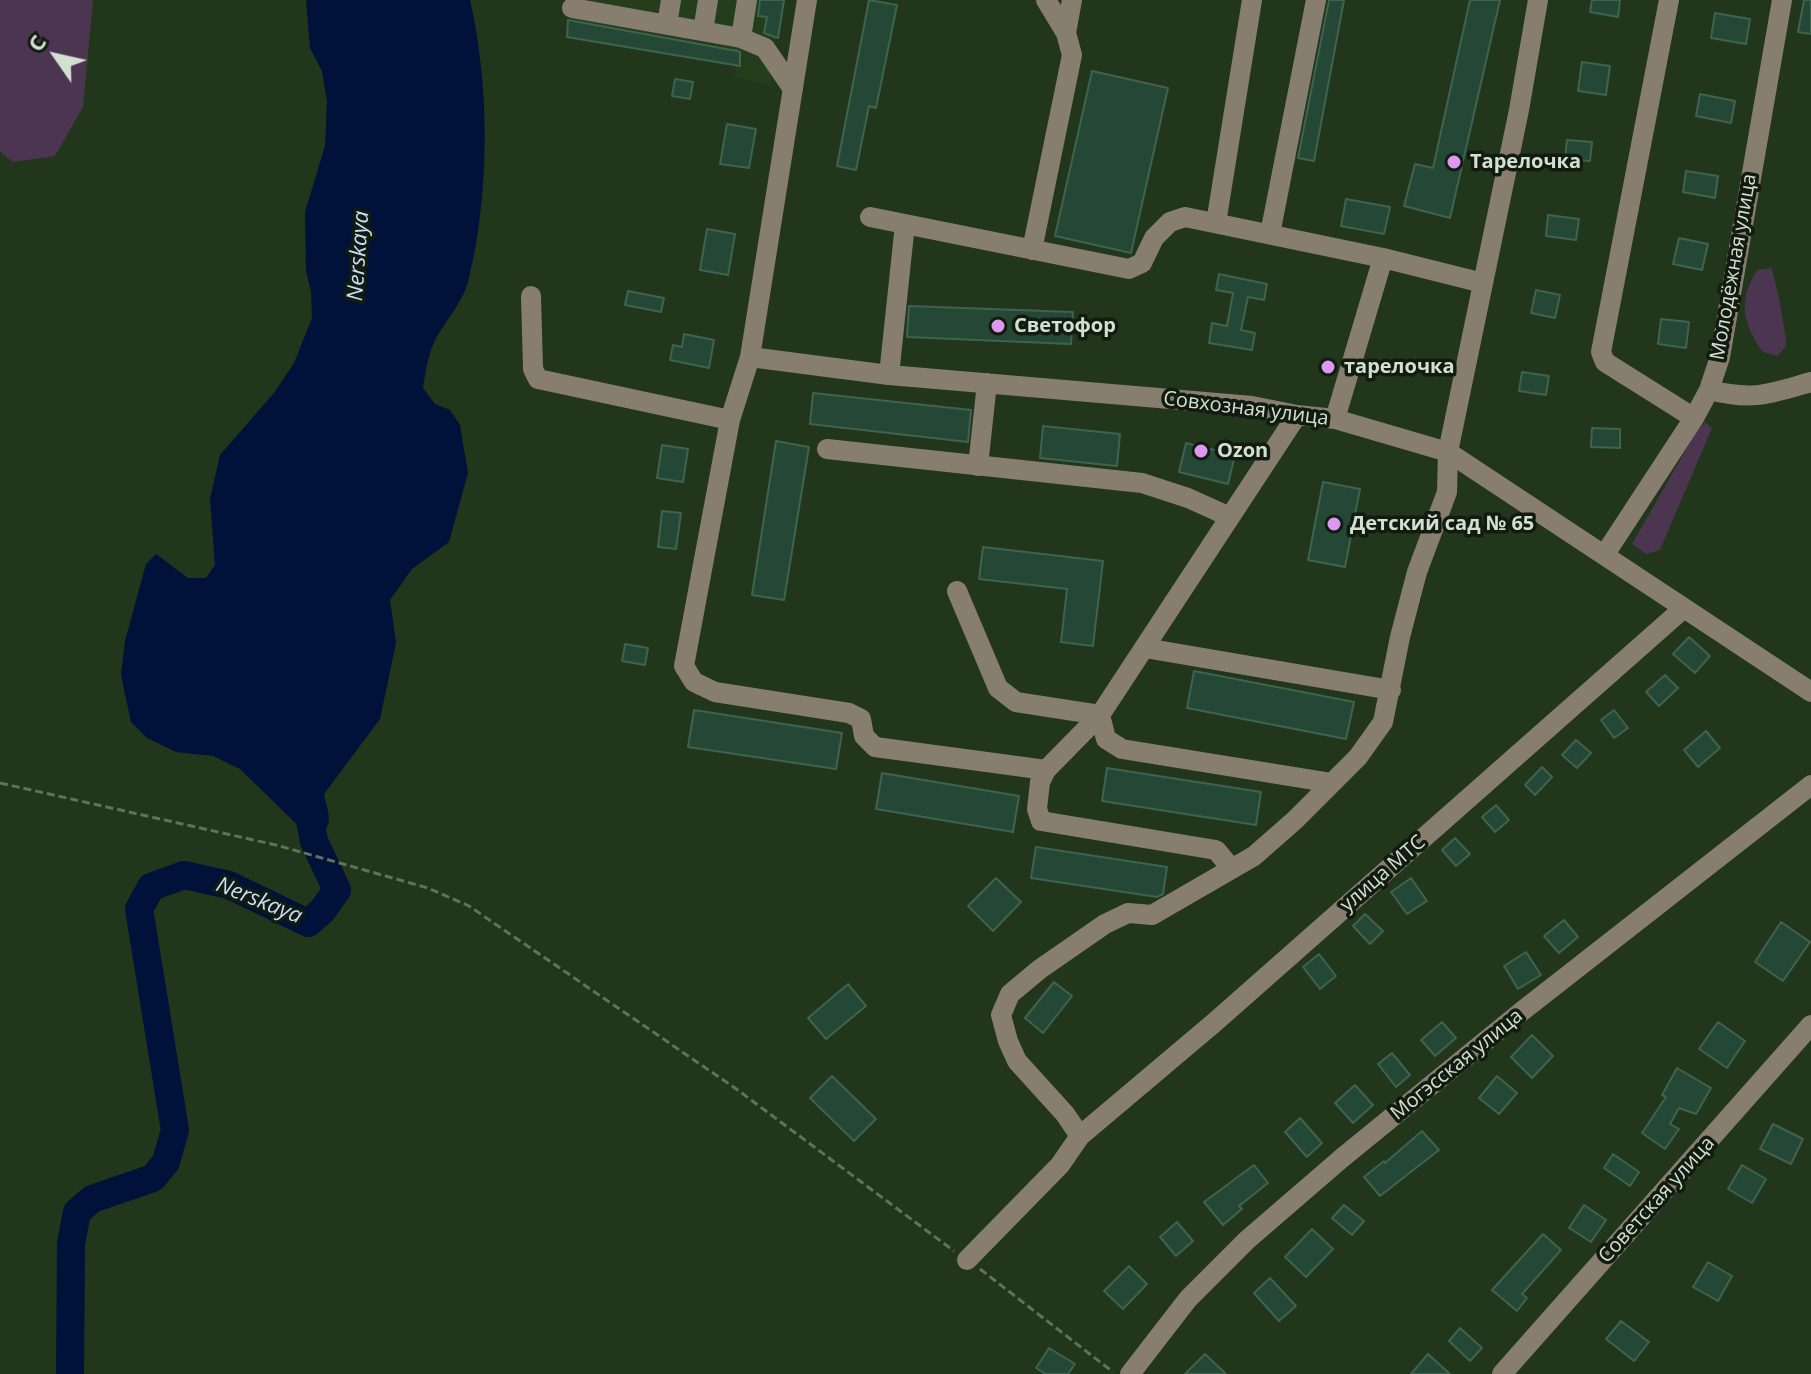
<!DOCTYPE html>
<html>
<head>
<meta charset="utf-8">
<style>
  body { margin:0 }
  #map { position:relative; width:1811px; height:1374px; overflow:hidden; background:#21361b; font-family:"Open Sans",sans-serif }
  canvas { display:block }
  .north { position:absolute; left:16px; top:16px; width:80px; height:80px; -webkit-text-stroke:6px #111b0f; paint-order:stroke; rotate:304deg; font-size:22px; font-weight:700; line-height:32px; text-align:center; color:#d2e0cf }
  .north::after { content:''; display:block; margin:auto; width:28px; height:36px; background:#d2e0cf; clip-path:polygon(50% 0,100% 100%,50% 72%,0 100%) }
</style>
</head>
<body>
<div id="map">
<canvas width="1811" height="1374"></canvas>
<div class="north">С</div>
</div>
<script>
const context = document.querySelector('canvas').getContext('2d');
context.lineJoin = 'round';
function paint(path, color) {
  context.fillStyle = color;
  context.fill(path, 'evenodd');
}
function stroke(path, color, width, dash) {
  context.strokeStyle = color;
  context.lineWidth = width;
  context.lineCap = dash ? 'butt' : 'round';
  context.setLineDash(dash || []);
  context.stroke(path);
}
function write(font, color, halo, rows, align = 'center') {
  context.font = font + ' "Open Sans",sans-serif';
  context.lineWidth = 7;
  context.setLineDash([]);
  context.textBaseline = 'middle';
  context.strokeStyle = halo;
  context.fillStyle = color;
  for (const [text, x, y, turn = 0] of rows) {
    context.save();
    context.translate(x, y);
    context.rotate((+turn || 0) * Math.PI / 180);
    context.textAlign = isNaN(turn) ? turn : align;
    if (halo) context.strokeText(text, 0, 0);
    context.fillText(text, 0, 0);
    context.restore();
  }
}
paint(new Path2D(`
  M 571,0 L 784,0 L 772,59 L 771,85 L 735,77 L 736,65 L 567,37 Z`), '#243e1c');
paint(new Path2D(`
  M 0,0 L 93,0 L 83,107 L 55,156 L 13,162 L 0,152 Z
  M 1771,268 C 1774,272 1788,339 1786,345 C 1784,349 1781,352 1778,356 L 1763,352 C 1742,323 1738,300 1757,270 Z
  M 1705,422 L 1712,428 L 1660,550 L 1646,554 L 1632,544 L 1696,432 Z`), '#4b3551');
paint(new Path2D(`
  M 306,0 L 470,0 C 490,88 490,194 468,282 C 463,300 451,314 441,330 C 429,347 426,368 423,388 L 435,404 L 450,410 L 460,425 L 468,473 L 449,542 L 412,569 L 390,600 L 396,643 L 380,719 L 324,794 C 329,817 335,826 314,841 L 240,769 L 213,756 L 176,752 L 147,738 L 131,722 L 121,675 L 125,641 L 146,564 L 156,554 L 188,578 L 206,578 L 215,565 L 210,499 L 220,455 L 274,393 L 294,363 L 312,318 L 311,291 L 306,271 L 305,212 L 325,146 L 327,101 L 322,71 L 310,48 Z`), '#00113a');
stroke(new Path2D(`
  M 70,1374 L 71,1244 L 77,1212 L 92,1199 L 153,1178 L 166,1162 L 175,1130 L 139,909 L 151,887 L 184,875 L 229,885 L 308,923 L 322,911 L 337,890 L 314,841 L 307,805`), '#00113a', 28);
const building = new Path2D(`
  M 760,0 L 784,0 L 778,38 L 764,33 L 767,17 L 758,16 Z
  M 869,0 L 897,5 L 876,108 L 869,106 L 856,170 L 837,166 Z
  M 1329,0 L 1344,0 L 1314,161 L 1298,158 Z
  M 1470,0 L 1500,0 L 1450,218 L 1404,206 L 1415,164 L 1433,168 Z
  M 1592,0 L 1620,0 L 1618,17 L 1590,12 Z
  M 1804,0 L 1811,0 L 1811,34 L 1798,32 Z
  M 1715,13 L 1750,19 L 1746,44 L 1711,38 Z
  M 568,20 L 737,51 L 740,52 L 740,66 L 567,37 Z
  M 1582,62 L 1610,66 L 1606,95 L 1578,91 Z
  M 1092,71 L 1168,88 L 1131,253 L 1055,236 Z
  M 675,79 L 693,82 L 690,99 L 672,96 Z
  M 1700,94 L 1735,101 L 1731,123 L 1696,116 Z
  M 727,124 L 756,129 L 749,168 L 720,164 Z
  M 1567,140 L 1592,142 L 1590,161 L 1565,159 Z
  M 1686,171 L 1718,176 L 1715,198 L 1683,192 Z
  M 1346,199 L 1390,207 L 1384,234 L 1341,226 Z
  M 1548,215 L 1579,219 L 1576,240 L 1546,236 Z
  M 707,229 L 735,234 L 728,275 L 700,270 Z
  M 1679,238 L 1708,244 L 1702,270 L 1673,264 Z
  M 1219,274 L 1267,284 L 1264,300 L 1248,297 L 1241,330 L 1255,333 L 1252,350 L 1209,343 L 1212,323 L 1227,326 L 1233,293 L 1216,290 Z
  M 1536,290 L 1560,295 L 1555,318 L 1531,313 Z
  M 628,291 L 664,298 L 661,312 L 625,305 Z
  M 909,306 L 1073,312 L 1071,344 L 907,337 Z
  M 1661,319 L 1689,322 L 1686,348 L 1658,344 Z
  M 684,334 L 714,340 L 709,368 L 670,360 L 673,345 L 682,347 Z
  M 1522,372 L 1549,376 L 1546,395 L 1519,391 Z
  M 813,393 L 971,410 L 968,442 L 810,424 Z
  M 1043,426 L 1120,434 L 1117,466 L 1040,458 Z
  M 1592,428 L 1620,429 L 1620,448 L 1591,447 Z
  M 776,441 L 809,447 L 784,600 L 752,595 Z
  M 1186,443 L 1235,455 L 1228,484 L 1179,472 Z
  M 662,445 L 688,449 L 683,482 L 657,478 Z
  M 1323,482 L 1360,489 L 1345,567 L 1308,560 Z
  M 662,511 L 681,513 L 676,549 L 658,547 Z
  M 983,547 L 1103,561 L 1093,646 L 1061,642 L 1067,589 L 979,579 Z
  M 1689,637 L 1710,656 L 1695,673 L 1673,654 Z
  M 625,644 L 648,648 L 645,665 L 622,661 Z
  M 1194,671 L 1354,702 L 1346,739 L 1187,708 Z
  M 1665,675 L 1678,688 L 1659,706 L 1646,692 Z
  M 694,710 L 842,733 L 836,769 L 688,747 Z
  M 1614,710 L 1628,728 L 1614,738 L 1601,720 Z
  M 1706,731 L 1720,748 L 1698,767 L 1684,750 Z
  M 1576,740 L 1591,753 L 1577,768 L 1562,755 Z
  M 1542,767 L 1552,777 L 1535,795 L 1525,785 Z
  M 1107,768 L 1261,792 L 1256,825 L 1102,801 Z
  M 882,773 L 1019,796 L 1013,832 L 876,809 Z
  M 1496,805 L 1509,820 L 1495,832 L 1482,817 Z
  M 1455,838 L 1470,854 L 1456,866 L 1442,850 Z
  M 1036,847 L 1167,867 L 1163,894 L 1157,897 L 1031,878 Z
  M 996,878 L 1021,902 L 993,931 L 968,906 Z
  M 1411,878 L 1427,901 L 1407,914 L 1391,892 Z
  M 1365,914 L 1383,931 L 1370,944 L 1353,926 Z
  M 1564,920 L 1578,937 L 1559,953 L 1544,936 Z
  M 1781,922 L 1810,942 L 1783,981 L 1755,962 Z
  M 1526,952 L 1541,975 L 1518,989 L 1504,966 Z
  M 1319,954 L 1336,976 L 1320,989 L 1303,967 Z
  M 1054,982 L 1072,996 L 1043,1033 L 1025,1018 Z
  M 848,984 L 866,1006 L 826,1039 L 808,1018 Z
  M 1442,1022 L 1456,1038 L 1435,1056 L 1421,1040 Z
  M 1718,1022 L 1745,1041 L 1727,1068 L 1699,1049 Z
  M 1532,1035 L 1553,1056 L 1532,1078 L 1511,1057 Z
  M 1392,1053 L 1410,1075 L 1396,1087 L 1378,1064 Z
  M 1677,1068 L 1711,1088 L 1696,1114 L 1679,1108 L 1670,1124 L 1679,1129 L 1665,1149 L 1642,1133 L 1666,1097 L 1662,1095 Z
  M 832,1076 L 876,1119 L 854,1141 L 810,1098 Z
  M 1497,1076 L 1517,1093 L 1499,1114 L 1479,1098 Z
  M 1355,1085 L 1373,1105 L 1353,1123 L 1335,1103 Z
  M 1300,1118 L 1322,1143 L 1307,1157 L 1285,1132 Z
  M 1773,1124 L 1803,1139 L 1791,1164 L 1760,1149 Z
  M 1422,1131 L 1439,1150 L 1380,1196 L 1364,1177 L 1384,1161 L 1385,1163 Z
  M 1613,1154 L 1639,1172 L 1630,1186 L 1604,1168 Z
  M 1254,1165 L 1268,1183 L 1239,1206 L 1242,1209 L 1223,1225 L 1204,1202 Z
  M 1742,1165 L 1766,1179 L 1752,1203 L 1728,1189 Z
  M 1344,1205 L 1364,1221 L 1352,1235 L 1332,1218 Z
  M 1584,1205 L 1606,1220 L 1591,1242 L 1569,1228 Z
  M 1177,1222 L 1193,1241 L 1176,1256 L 1160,1237 Z
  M 1312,1229 L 1333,1249 L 1306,1277 L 1285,1257 Z
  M 1543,1234 L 1561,1250 L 1522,1294 L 1527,1298 L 1517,1311 L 1492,1290 Z
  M 1708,1262 L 1732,1276 L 1718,1301 L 1693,1287 Z
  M 1129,1266 L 1147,1284 L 1123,1309 L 1104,1291 Z
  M 1270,1278 L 1296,1306 L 1279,1321 L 1254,1293 Z
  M 1621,1321 L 1649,1342 L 1634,1361 L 1606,1339 Z
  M 1460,1328 L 1482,1348 L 1470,1361 L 1449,1341 Z
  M 1049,1348 L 1075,1364 L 1068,1374 L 1046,1374 L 1036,1368 Z
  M 1205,1354 L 1226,1374 L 1185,1374 Z
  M 1428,1354 L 1450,1374 L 1411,1374 Z`);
paint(building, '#244835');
stroke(building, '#3e644f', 2);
stroke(new Path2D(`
  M 0,783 L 276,845 L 428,888 L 469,906 L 735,1088 L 954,1251
  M 980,1269 L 1113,1372`), '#5f725a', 3, [8, 4]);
stroke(new Path2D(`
  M 807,0 L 750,357 L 730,420 L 684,666 L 694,682 L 715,692 L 849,713 L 861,719 L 864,736 L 875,747 L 1046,770
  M 1669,0 L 1601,352 L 1605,362 L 1694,418
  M 572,8 L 741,38 L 765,48 L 793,89
  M 667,25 L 671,0
  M 703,31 L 708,0
  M 1066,33 L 1072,0
  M 741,38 L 747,0
  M 870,217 L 1129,269 L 1142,263 L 1154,238 L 1170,222 L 1185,217 L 1383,258
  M 1216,223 L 1252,0
  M 1270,234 L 1316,0
  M 1032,250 L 1072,55 L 1066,33 L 1046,0
  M 531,296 L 533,369 L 538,379 L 730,420
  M 750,357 L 889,375 L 1252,406 L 1297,415 L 1335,419 L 1448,452 L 1811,692
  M 889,375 L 905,224
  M 1709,390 C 1754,401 1768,394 1811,382
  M 1335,419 L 1383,258 L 1483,283
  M 827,449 L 1142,483 L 1188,498 L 1230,517
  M 978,466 L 987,383
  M 1605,554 L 1694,418 L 1709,390 L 1720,357 L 1782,0
  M 957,591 L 998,688 L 1016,702 L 1100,715 L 1106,739 L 1122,749 L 1332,783
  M 1145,648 L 1391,690
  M 1232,869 L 1216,850 L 1041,821 L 1037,809 L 1040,782 L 1046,770 L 1100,715 L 1297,415
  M 1080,1136 L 1215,1022 L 1684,608
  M 967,1260 L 1060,1165 L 1080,1136 L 1065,1114 L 1017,1061 L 1008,1041 L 1001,1015 L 1010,994 L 1040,969 L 1105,924 L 1128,913 L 1152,915 L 1254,856 L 1295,820 L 1358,757 L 1383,722 L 1400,637 L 1417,572 L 1447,492 L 1448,452 L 1519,110 L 1538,0
  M 1130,1374 L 1188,1299 L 1247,1240 L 1342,1158 L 1521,1012 L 1811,785
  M 1502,1374 L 1811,1025`), '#877e6f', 20);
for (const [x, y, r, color] of [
  [1454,162,8,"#de98f2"],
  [998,326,8,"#de98f2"],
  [1328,367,8,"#de98f2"],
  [1201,451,8,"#de98f2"],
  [1334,524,8,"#de98f2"]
]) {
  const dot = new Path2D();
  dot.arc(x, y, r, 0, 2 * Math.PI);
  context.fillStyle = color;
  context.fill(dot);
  stroke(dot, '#111b0f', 3);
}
write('bold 20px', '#d2e0cf', '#111b0f', [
  ["Тарелочка",1470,162],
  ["Светофор",1014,326],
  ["тарелочка",1344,367],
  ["Ozon",1217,451],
  ["Детский сад № 65",1350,524]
], 'left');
write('20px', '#d2e0cf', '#111b0f', [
  ["Молодёжная улица",1734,267,-80],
  ["Совхозная улица",1246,409,7],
  ["улица МТС",1383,874,-41],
  ["Могэсская улица",1457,1065,-39],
  ["Советская улица",1657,1200,-48]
]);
write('italic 22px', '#c9ddfa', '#111b0f', [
  ["Nerskaya",359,256,-86],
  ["Nerskaya",259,901,22]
]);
</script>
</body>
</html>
